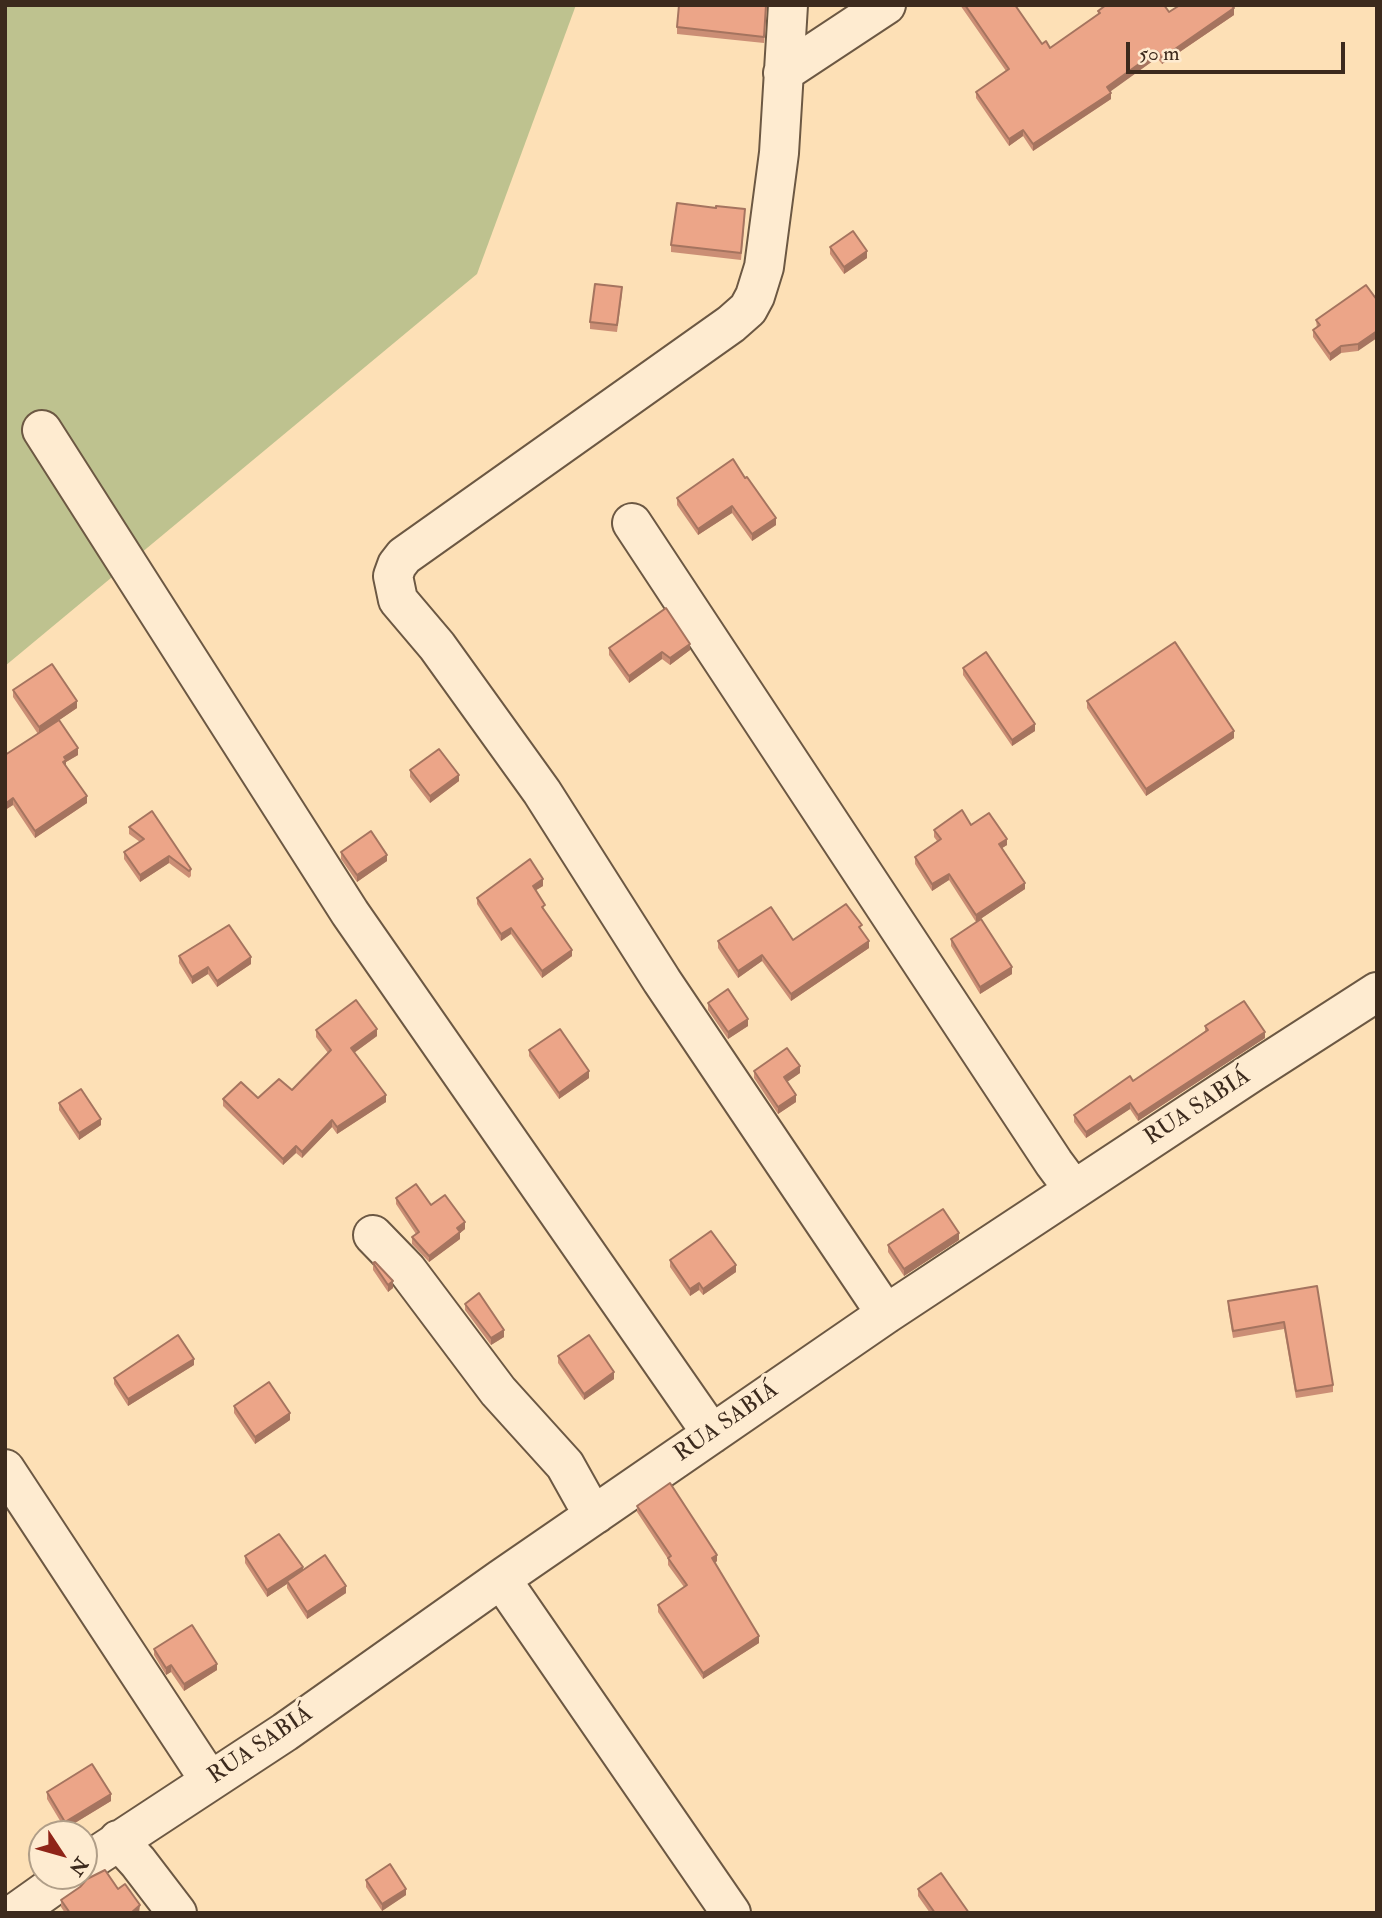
<!DOCTYPE html>
<html>
<head>
<meta charset="utf-8">
<style>
  body { margin:0 }
  #map { position:relative; width:1382px; height:1918px; overflow:hidden; background:#fde0b6; font-family:"IM FELL Double Pica",serif }
  canvas { display:block }
  .frame { position:absolute; inset:0; border:7px solid #3c2a1d; pointer-events:none }
  .north { position:absolute; left:28px; top:1820px; width:70px; height:70px; box-sizing:border-box; background:#feebd0; border:2px solid #b09e88; border-radius:50%; rotate:126deg; font-size:19px; font-weight:700; line-height:28px; text-align:center; color:#3c2a1d }
  .north::after { content:''; display:block; margin:auto; width:24px; height:32px; background:#8f2418; clip-path:polygon(50% 0,100% 100%,50% 72%,0 100%) }
  .scale { position:absolute; left:1126px; top:42px; width:219px; height:32px; box-sizing:border-box; border:4px solid #3c2a1d; border-top:0; padding-left:9px; font-size:21px; line-height:24px; white-space:nowrap; color:#3c2a1d; -webkit-text-stroke:5px #feebd0; paint-order:stroke }
</style>
</head>
<body>
<div id="map">
<canvas width="1382" height="1918"></canvas>
<div class="frame"></div>
<div class="north">N</div>
<div class="scale">50 m</div>
</div>
<script>
const context = document.querySelector('canvas').getContext('2d');
context.lineJoin = 'round';
function paint(path, color) {
  context.fillStyle = color;
  context.fill(path, 'evenodd');
}
function stroke(path, color, width, dash) {
  context.strokeStyle = color;
  context.lineWidth = width;
  context.lineCap = dash ? 'butt' : 'round';
  context.setLineDash(dash || []);
  context.stroke(path);
}
function write(font, color, halo, rows, align = 'center') {
  context.font = font + ' "IM FELL Double Pica",serif';
  context.lineWidth = 7;
  context.setLineDash([]);
  context.textBaseline = 'middle';
  context.strokeStyle = halo;
  context.fillStyle = color;
  for (const [text, x, y, turn = 0] of rows) {
    context.save();
    context.translate(x, y);
    context.rotate((+turn || 0) * Math.PI / 180);
    context.textAlign = isNaN(turn) ? turn : align;
    if (halo) context.strokeText(text, 0, 0);
    context.fillText(text, 0, 0);
    context.restore();
  }
}
paint(new Path2D(`
  M 5,5 L 576,5 L 477,274 L 5,666 Z`), '#bec28f');
const minor = new Path2D(`
  M 788,5 L 779,153 L 764,267 L 755,296 L 748,309 L 731,324 L 404,556 L 397,565 L 393,576 L 398,600 L 437,646 L 542,792 L 662,981 L 886,1314
  M 783,73 L 886,5
  M 42,430 L 350,913 L 712,1434
  M 632,523 L 1054,1163 L 1074,1190
  M 373,1235 L 407,1270 L 498,1391 L 565,1465 L 584,1499 L 596,1514
  M 5,1469 L 210,1781
  M 501,1579 L 731,1913
  M 118,1840 L 138,1862 L 177,1913
  M 84,1864 L 285,1732 L 501,1579 L 886,1314 L 1251,1073 L 1377,992
  M 15,1913 L 67,1876`);
stroke(minor, '#6c5843', 42);
stroke(minor, '#feebd0', 38);
paint(new Path2D(`
  M 767,5 L 764,43 L 677,34 L 677,27 Z
  M 960,5 L 1015,5 L 1042,44 L 1050,48 L 1098,14 L 1098,11 L 1169,12 L 1180,5 L 1233,5 L 1232,6 L 1234,15 L 1162,64 L 1157,58 L 1110,91 L 1111,99 L 1033,151 L 1023,136 L 1009,146 L 976,98 L 976,92 L 1006,71 Z
  M 716,208 L 745,216 L 741,260 L 671,252 L 671,245 Z
  M 830,247 L 867,258 L 844,274 L 830,254 Z
  M 1366,285 L 1358,351 L 1341,353 L 1330,361 L 1313,337 L 1313,330 L 1317,328 L 1316,320 Z
  M 622,294 L 617,332 L 590,329 L 590,322 Z
  M 733,459 L 776,525 L 752,541 L 732,513 L 698,535 L 677,505 L 677,498 Z
  M 609,648 L 690,650 L 670,665 L 662,659 L 629,683 L 609,655 Z
  M 963,668 L 1035,731 L 1012,746 L 963,675 Z
  M 13,690 L 77,708 L 59,720 L 78,755 L 66,762 L 66,766 L 87,803 L 35,838 L 13,805 L 5,810 L 5,755 L 38,734 L 13,697 Z
  M 1087,701 L 1234,738 L 1146,796 L 1087,708 Z
  M 410,770 L 459,781 L 430,803 L 410,777 Z
  M 971,825 L 1007,845 L 1002,848 L 1025,889 L 976,922 L 949,880 L 932,891 L 915,864 L 915,857 L 937,841 L 934,837 L 934,830 Z
  M 129,827 L 191,869 L 191,876 L 189,878 L 169,863 L 140,882 L 124,859 L 124,852 L 140,842 L 129,834 Z
  M 341,852 L 387,861 L 357,882 L 341,859 Z
  M 543,886 L 536,890 L 545,911 L 572,956 L 542,978 L 511,934 L 501,941 L 477,904 L 477,898 Z
  M 862,931 L 869,948 L 791,1001 L 762,961 L 738,978 L 718,948 L 718,941 L 793,940 Z
  M 951,939 L 1012,974 L 980,994 L 951,946 Z
  M 179,956 L 251,964 L 217,987 L 208,974 L 192,984 L 179,963 Z
  M 708,1003 L 748,1026 L 728,1039 L 708,1010 Z
  M 1205,1026 L 1265,1038 L 1138,1121 L 1130,1109 L 1086,1138 L 1074,1122 L 1074,1115 L 1133,1081 L 1205,1031 Z
  M 316,1030 L 377,1036 L 354,1053 L 386,1102 L 337,1134 L 332,1127 L 302,1158 L 296,1153 L 283,1165 L 223,1106 L 223,1099 L 258,1098 L 292,1090 L 328,1053 L 316,1037 Z
  M 529,1050 L 589,1078 L 559,1099 L 529,1056 Z
  M 754,1071 L 800,1073 L 787,1082 L 796,1102 L 778,1114 L 754,1078 Z
  M 59,1103 L 101,1125 L 79,1140 L 59,1110 Z
  M 396,1198 L 431,1205 L 465,1229 L 460,1233 L 460,1239 L 429,1262 L 412,1244 L 412,1237 L 416,1234 L 396,1204 Z
  M 959,1240 L 904,1276 L 888,1252 L 888,1245 Z
  M 670,1260 L 736,1272 L 703,1295 L 699,1290 L 690,1296 L 670,1267 Z
  M 373,1263 L 393,1288 L 388,1292 L 373,1270 Z
  M 1317,1286 L 1333,1385 L 1333,1392 L 1296,1398 L 1284,1329 L 1233,1338 L 1228,1308 L 1228,1301 Z
  M 465,1304 L 504,1337 L 491,1345 L 465,1310 Z
  M 558,1356 L 614,1379 L 584,1400 L 558,1363 Z
  M 194,1365 L 128,1406 L 114,1384 L 114,1378 Z
  M 234,1406 L 290,1420 L 255,1444 L 234,1413 Z
  M 637,1506 L 717,1561 L 715,1563 L 759,1643 L 703,1679 L 658,1612 L 658,1605 L 684,1587 L 668,1565 L 668,1559 L 637,1512 Z
  M 245,1556 L 303,1571 L 346,1593 L 307,1619 L 287,1588 L 287,1584 L 267,1597 L 245,1563 Z
  M 154,1649 L 217,1670 L 184,1691 L 171,1672 L 166,1675 L 154,1655 Z
  M 47,1792 L 111,1801 L 65,1829 L 47,1799 Z
  M 366,1880 L 406,1895 L 382,1911 L 366,1887 Z
  M 118,1889 L 140,1912 L 65,1913 L 61,1907 L 61,1900 Z
  M 918,1889 L 969,1913 L 930,1913 L 918,1896 Z`), '#cb8e75');
paint(new Path2D(`
  M 1234,8 L 1234,15 L 1162,64 L 1162,58 Z
  M 1157,51 L 1157,58 L 1107,94 L 1107,87 Z
  M 1111,93 L 1111,99 L 1033,151 L 1033,144 Z
  M 1023,130 L 1023,136 L 1009,146 L 1009,139 Z
  M 867,251 L 867,258 L 844,274 L 844,267 Z
  M 1377,331 L 1377,338 L 1358,351 L 1358,344 Z
  M 1341,346 L 1341,353 L 1330,361 L 1330,354 Z
  M 732,506 L 732,513 L 698,535 L 698,529 Z
  M 776,518 L 776,525 L 752,541 L 752,534 Z
  M 690,644 L 690,650 L 670,665 L 670,658 Z
  M 662,652 L 662,659 L 629,683 L 629,676 Z
  M 77,701 L 77,708 L 39,734 L 39,727 Z
  M 1035,724 L 1035,731 L 1012,746 L 1012,740 Z
  M 1234,731 L 1234,738 L 1146,796 L 1146,789 Z
  M 78,748 L 78,755 L 66,762 L 66,767 L 63,768 L 64,757 Z
  M 459,775 L 459,781 L 430,803 L 430,796 Z
  M 87,796 L 87,803 L 35,838 L 35,831 Z
  M 13,798 L 13,805 L 5,810 L 5,804 Z
  M 1007,839 L 1007,845 L 999,850 L 999,844 Z
  M 387,855 L 387,861 L 357,882 L 357,875 Z
  M 169,856 L 169,863 L 140,882 L 140,875 Z
  M 949,874 L 949,880 L 932,891 L 932,884 Z
  M 543,879 L 543,886 L 533,892 L 533,886 Z
  M 1025,883 L 1025,889 L 976,922 L 976,915 Z
  M 511,928 L 511,934 L 501,941 L 501,934 Z
  M 869,941 L 869,948 L 791,1001 L 791,994 Z
  M 572,950 L 572,956 L 542,978 L 542,971 Z
  M 762,955 L 762,961 L 738,978 L 738,971 Z
  M 251,957 L 251,964 L 217,987 L 217,981 Z
  M 208,967 L 208,974 L 192,984 L 192,977 Z
  M 1012,967 L 1012,974 L 980,994 L 980,987 Z
  M 748,1019 L 748,1026 L 728,1039 L 728,1032 Z
  M 377,1029 L 377,1036 L 351,1055 L 351,1048 Z
  M 1265,1032 L 1265,1038 L 1138,1121 L 1138,1115 Z
  M 800,1066 L 800,1073 L 784,1084 L 784,1077 Z
  M 589,1071 L 589,1078 L 559,1099 L 559,1093 Z
  M 386,1095 L 386,1102 L 337,1134 L 337,1127 Z
  M 796,1095 L 796,1102 L 778,1114 L 778,1107 Z
  M 1130,1103 L 1130,1109 L 1086,1138 L 1086,1132 Z
  M 101,1119 L 101,1125 L 79,1140 L 79,1133 Z
  M 332,1120 L 332,1127 L 302,1158 L 302,1152 Z
  M 296,1146 L 296,1153 L 283,1165 L 283,1159 Z
  M 465,1222 L 465,1229 L 460,1233 L 460,1239 L 429,1262 L 429,1256 L 457,1228 Z
  M 959,1233 L 959,1240 L 904,1276 L 904,1269 Z
  M 736,1265 L 736,1272 L 703,1295 L 703,1289 Z
  M 393,1281 L 393,1288 L 388,1292 L 388,1285 Z
  M 699,1283 L 699,1290 L 690,1296 L 690,1289 Z
  M 504,1330 L 504,1337 L 491,1345 L 491,1338 Z
  M 194,1359 L 194,1365 L 128,1406 L 128,1399 Z
  M 614,1372 L 614,1379 L 584,1400 L 584,1394 Z
  M 290,1413 L 290,1420 L 255,1444 L 255,1437 Z
  M 717,1555 L 717,1561 L 712,1565 L 712,1558 Z
  M 303,1567 L 303,1574 L 287,1581 L 287,1584 L 267,1597 L 267,1590 Z
  M 346,1586 L 346,1593 L 307,1619 L 307,1612 Z
  M 759,1636 L 759,1643 L 703,1679 L 703,1673 Z
  M 217,1664 L 217,1670 L 184,1691 L 184,1684 Z
  M 171,1665 L 171,1672 L 166,1675 L 166,1668 Z
  M 111,1794 L 111,1801 L 65,1829 L 65,1822 Z
  M 406,1889 L 406,1895 L 382,1911 L 382,1904 Z
  M 140,1905 L 139,1913 L 131,1913 Z`), '#a5745f');
const building = new Path2D(`
  M 679,5 L 766,5 L 764,37 L 677,27 Z
  M 965,5 L 1015,5 L 1042,44 L 1046,41 L 1050,48 L 1100,13 L 1098,11 L 1106,5 L 1164,5 L 1169,12 L 1180,5 L 1231,5 L 1234,8 L 1162,58 L 1157,51 L 1107,87 L 1111,93 L 1033,144 L 1023,130 L 1009,139 L 976,92 L 1009,69 Z
  M 677,203 L 716,208 L 716,206 L 745,209 L 741,253 L 671,245 Z
  M 853,231 L 867,251 L 844,267 L 830,247 Z
  M 595,284 L 622,287 L 617,325 L 590,322 Z
  M 1366,285 L 1377,300 L 1377,331 L 1358,344 L 1341,346 L 1330,354 L 1313,330 L 1320,325 L 1316,320 Z
  M 733,459 L 745,478 L 747,477 L 776,518 L 752,534 L 732,506 L 698,529 L 677,498 Z
  M 666,608 L 690,644 L 670,658 L 662,652 L 629,676 L 609,648 Z
  M 1175,642 L 1234,731 L 1146,789 L 1087,701 Z
  M 986,652 L 1035,724 L 1012,740 L 963,668 Z
  M 52,664 L 77,701 L 39,727 L 13,690 Z
  M 59,720 L 78,748 L 64,757 L 66,760 L 63,762 L 87,796 L 35,831 L 13,798 L 5,804 L 5,755 Z
  M 439,749 L 459,775 L 430,796 L 410,770 Z
  M 962,810 L 971,825 L 989,813 L 1007,839 L 999,844 L 1025,883 L 976,915 L 949,874 L 932,884 L 915,857 L 941,839 L 934,830 Z
  M 152,811 L 191,869 L 189,871 L 169,856 L 140,875 L 124,852 L 144,839 L 129,827 Z
  M 371,831 L 387,855 L 357,875 L 341,852 Z
  M 530,859 L 543,879 L 533,886 L 545,905 L 542,907 L 572,950 L 542,971 L 511,928 L 501,934 L 477,898 Z
  M 846,904 L 862,925 L 859,927 L 869,941 L 791,994 L 762,955 L 738,971 L 718,941 L 771,907 L 793,940 Z
  M 981,919 L 1012,967 L 980,987 L 951,939 Z
  M 229,925 L 251,957 L 217,981 L 208,967 L 192,977 L 179,956 Z
  M 728,989 L 748,1019 L 728,1032 L 708,1003 Z
  M 356,1000 L 377,1029 L 351,1048 L 386,1095 L 337,1127 L 332,1120 L 302,1152 L 296,1146 L 283,1159 L 223,1099 L 241,1082 L 258,1098 L 279,1079 L 292,1090 L 331,1050 L 316,1030 Z
  M 1244,1001 L 1265,1032 L 1138,1115 L 1130,1103 L 1086,1132 L 1074,1115 L 1130,1076 L 1133,1081 L 1208,1030 L 1205,1026 Z
  M 560,1029 L 589,1071 L 559,1093 L 529,1050 Z
  M 787,1048 L 800,1066 L 784,1077 L 796,1095 L 778,1107 L 754,1071 Z
  M 81,1089 L 101,1119 L 79,1133 L 59,1103 Z
  M 416,1184 L 431,1205 L 445,1195 L 465,1222 L 457,1228 L 460,1232 L 429,1256 L 412,1237 L 419,1232 L 396,1198 Z
  M 943,1209 L 959,1233 L 904,1269 L 888,1245 Z
  M 711,1231 L 736,1265 L 703,1289 L 699,1283 L 690,1289 L 670,1260 Z
  M 375,1262 L 393,1281 L 388,1285 L 373,1263 Z
  M 1317,1286 L 1333,1385 L 1296,1391 L 1284,1322 L 1233,1331 L 1228,1301 Z
  M 479,1293 L 504,1330 L 491,1338 L 465,1304 Z
  M 178,1335 L 194,1359 L 128,1399 L 114,1378 Z
  M 589,1335 L 614,1372 L 584,1394 L 558,1356 Z
  M 269,1382 L 290,1413 L 255,1437 L 234,1406 Z
  M 670,1483 L 717,1555 L 712,1558 L 759,1636 L 703,1673 L 658,1605 L 687,1585 L 668,1558 L 671,1556 L 637,1506 Z
  M 279,1534 L 303,1567 L 267,1590 L 245,1556 Z
  M 325,1555 L 346,1586 L 307,1612 L 287,1581 Z
  M 192,1625 L 217,1664 L 184,1684 L 171,1665 L 166,1668 L 154,1649 Z
  M 92,1764 L 111,1794 L 65,1822 L 47,1792 Z
  M 390,1864 L 406,1889 L 382,1904 L 366,1880 Z
  M 105,1870 L 118,1889 L 125,1884 L 140,1905 L 131,1913 L 70,1913 L 61,1900 L 80,1887 L 87,1879 Z
  M 941,1873 L 969,1913 L 935,1913 L 918,1889 Z`);
paint(building, '#eca588');
stroke(building, '#a5745f', 2);
write('23px', '#3c2a1d', '#feebd0', [
  ["RUA SABIÁ",1198,1108,-33],
  ["RUA SABIÁ",727,1423,-35],
  ["RUA SABIÁ",261,1746,-34]
]);
</script>
</body>
</html>
